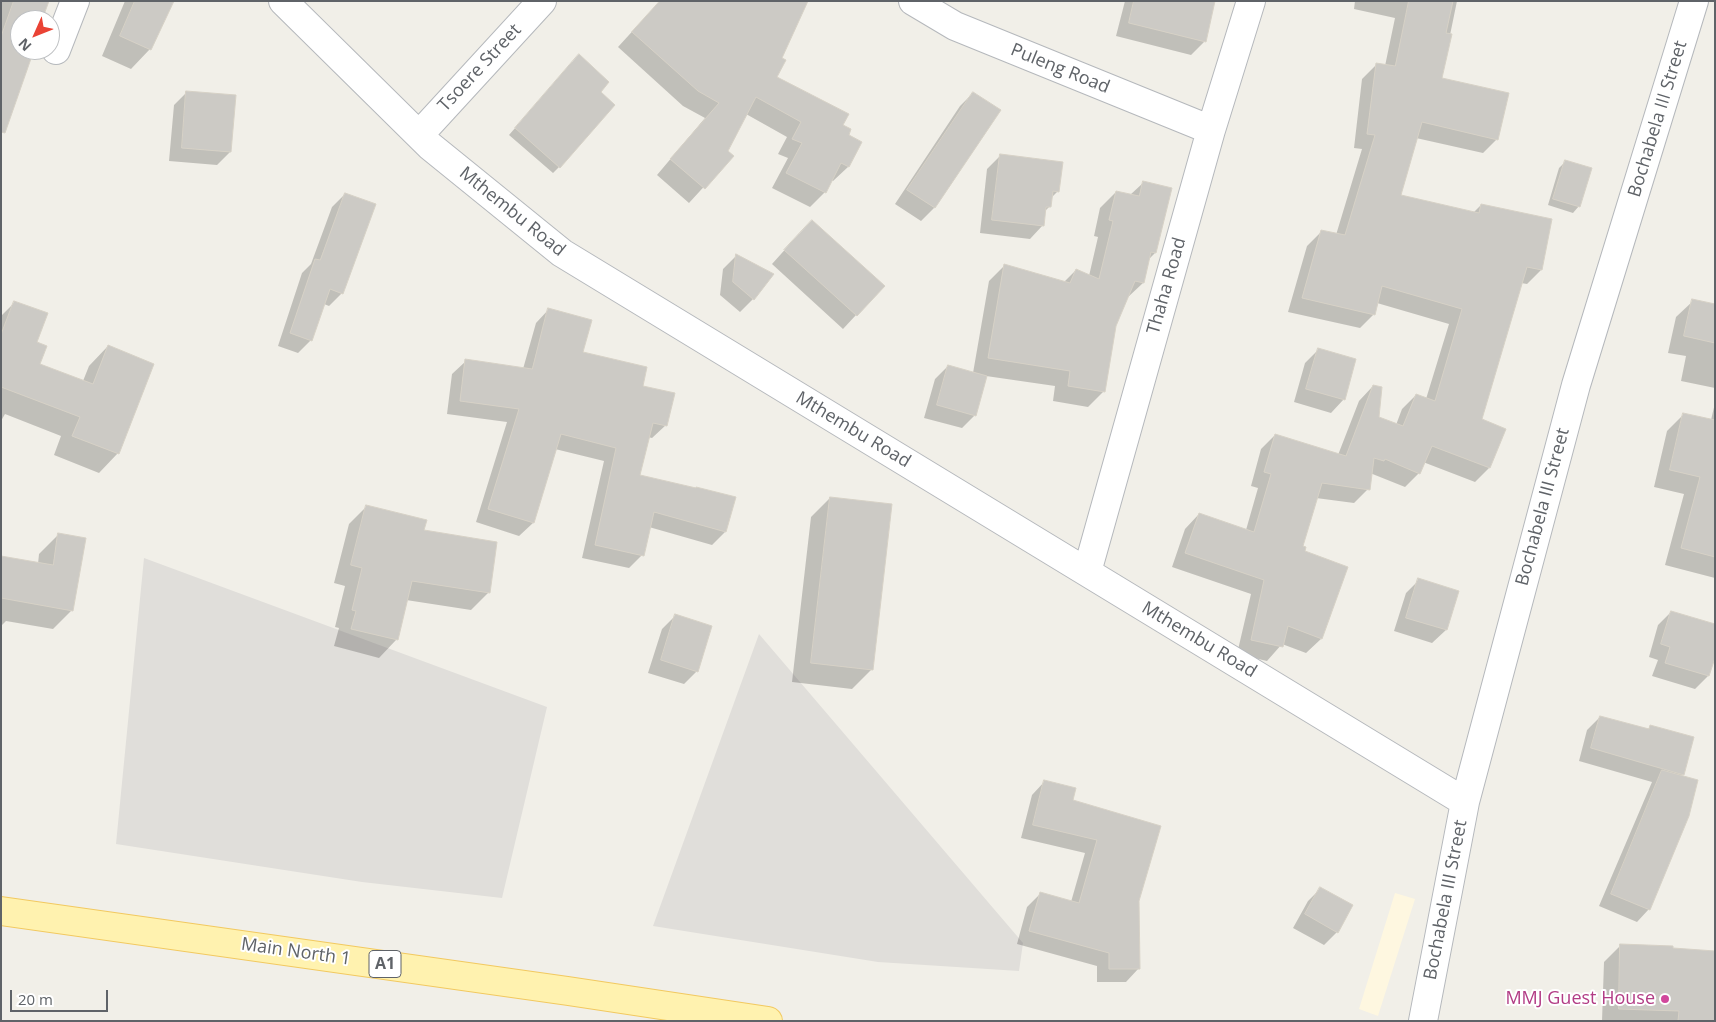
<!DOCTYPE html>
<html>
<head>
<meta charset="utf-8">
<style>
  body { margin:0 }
  #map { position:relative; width:1716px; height:1022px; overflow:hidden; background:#f1efe8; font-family:"Open Sans",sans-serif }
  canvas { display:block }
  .frame { position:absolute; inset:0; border:2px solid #5f6368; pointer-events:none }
  .north { position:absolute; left:10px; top:10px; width:50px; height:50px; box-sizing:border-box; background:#fff; border:1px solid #bfc1c3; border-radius:50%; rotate:226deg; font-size:14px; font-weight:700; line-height:20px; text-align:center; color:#5f6368 }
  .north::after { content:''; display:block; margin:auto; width:18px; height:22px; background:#ea4335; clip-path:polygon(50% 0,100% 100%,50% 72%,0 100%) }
  .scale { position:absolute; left:10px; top:990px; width:98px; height:22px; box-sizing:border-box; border:2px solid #5f6368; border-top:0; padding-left:6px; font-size:15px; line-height:18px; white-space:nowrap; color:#5f6368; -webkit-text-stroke:4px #fff; paint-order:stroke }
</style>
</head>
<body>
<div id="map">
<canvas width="1716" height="1022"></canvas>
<div class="frame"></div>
<div class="north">N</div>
<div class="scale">20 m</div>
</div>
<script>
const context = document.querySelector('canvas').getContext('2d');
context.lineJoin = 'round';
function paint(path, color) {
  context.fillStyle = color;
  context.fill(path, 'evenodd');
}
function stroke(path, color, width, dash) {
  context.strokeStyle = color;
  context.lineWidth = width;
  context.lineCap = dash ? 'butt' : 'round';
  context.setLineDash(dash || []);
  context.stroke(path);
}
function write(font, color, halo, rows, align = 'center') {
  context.font = font + ' "Open Sans",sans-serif';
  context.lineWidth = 4;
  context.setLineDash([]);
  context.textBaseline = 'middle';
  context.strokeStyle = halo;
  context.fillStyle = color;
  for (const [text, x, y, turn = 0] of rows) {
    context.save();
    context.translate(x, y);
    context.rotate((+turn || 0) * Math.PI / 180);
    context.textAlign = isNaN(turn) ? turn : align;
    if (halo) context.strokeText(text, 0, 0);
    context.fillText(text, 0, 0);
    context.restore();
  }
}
paint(new Path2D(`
  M 1395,893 L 1415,899 L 1378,1016 L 1359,1009 Z`), '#fef7e0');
paint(new Path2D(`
  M 144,558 L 547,707 L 502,898 L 362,882 L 116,844 Z
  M 759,634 L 1023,943 L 1019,971 L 878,962 L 653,926 Z`), '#e0deda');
paint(new Path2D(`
  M 1,1 L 48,1 L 41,20 L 20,20 L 20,50 L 33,50 L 5,129 L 1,132 Z
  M 125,1 L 173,1 L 150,49 L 131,69 L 102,56 Z
  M 660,1 L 807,1 L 780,58 L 776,77 L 842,125 L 847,135 L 860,142 L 848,167 L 833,181 L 831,180 L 825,192 L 810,207 L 772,188 L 788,158 L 778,154 L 787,137 L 746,114 L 726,151 L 732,156 L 689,203 L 657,175 L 705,118 L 683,106 L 618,47 Z
  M 1125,1 L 1201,1 L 1204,42 L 1191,55 L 1116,36 Z
  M 1355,1 L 1457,1 L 1441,79 L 1497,139 L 1483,153 L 1416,138 L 1400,196 L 1473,213 L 1481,205 L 1541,270 L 1527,284 L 1521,283 L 1480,420 L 1504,429 L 1489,468 L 1475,482 L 1423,462 L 1419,473 L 1405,487 L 1370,473 L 1368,489 L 1354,503 L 1316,498 L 1301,547 L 1303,552 L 1347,568 L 1321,639 L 1306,653 L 1282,644 L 1267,661 L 1237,654 L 1251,594 L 1172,567 L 1185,529 L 1199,514 L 1246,530 L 1258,488 L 1251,486 L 1261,449 L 1275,435 L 1338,455 L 1359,401 L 1373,386 L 1377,418 L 1396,425 L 1402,409 L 1416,395 L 1426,399 L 1449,324 L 1377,303 L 1374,314 L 1360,328 L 1288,312 L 1307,246 L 1321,232 L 1336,235 L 1362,149 L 1354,148 L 1362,79 L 1376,65 L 1385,66 L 1395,18 L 1354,9 Z
  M 572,62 L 599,92 L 559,167 L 553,173 L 509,135 Z
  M 187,92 L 230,152 L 217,165 L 169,161 L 174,105 Z
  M 973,93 L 999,110 L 934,208 L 921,221 L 895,204 L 960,106 Z
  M 1000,156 L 1058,191 L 1051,198 L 1050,206 L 1044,212 L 1043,225 L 1030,239 L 980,233 L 987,169 Z
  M 1565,162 L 1579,206 L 1573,213 L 1548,205 L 1559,168 Z
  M 1143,183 L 1155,253 L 1149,259 L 1143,283 L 1127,298 L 1114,326 L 1104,391 L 1088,407 L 1053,401 L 1055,386 L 986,376 L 975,415 L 962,428 L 924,418 L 935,379 L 948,366 L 973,373 L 989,281 L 1004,266 L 1064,282 L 1076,270 L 1089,276 L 1098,237 L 1094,236 L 1100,208 L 1116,192 L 1130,195 Z
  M 345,194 L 342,293 L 329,306 L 324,304 L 311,340 L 298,353 L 278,346 L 302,273 L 311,264 L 332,207 Z
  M 799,234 L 883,286 L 843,329 L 772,264 Z
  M 736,256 L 772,275 L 753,299 L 740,312 L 720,295 L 723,269 Z
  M 1693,301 L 1715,305 L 1715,388 L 1681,381 L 1686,356 L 1668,353 L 1676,317 Z
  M 14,303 L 35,343 L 39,364 L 83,381 L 89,366 L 108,346 L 118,453 L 99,473 L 54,455 L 61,436 L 5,414 L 1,421 L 1,316 Z
  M 549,309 L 581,353 L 642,386 L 666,425 L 652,438 L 648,437 L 639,476 L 734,498 L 725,532 L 712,545 L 649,527 L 642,555 L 629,568 L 582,558 L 604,461 L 555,449 L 533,523 L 519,536 L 476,522 L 507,422 L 447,414 L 452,374 L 466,361 L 523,369 L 536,323 Z
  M 1318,350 L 1344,399 L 1331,413 L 1294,402 L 1305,363 Z
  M 1715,403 L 1715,578 L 1665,565 L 1684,494 L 1654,487 L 1667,431 L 1684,414 L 1711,420 Z
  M 830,498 L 872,669 L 852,689 L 792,682 L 811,517 Z
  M 366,507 L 423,531 L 496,543 L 488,593 L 471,610 L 406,600 L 396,640 L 379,658 L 334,646 L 339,628 L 335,627 L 345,586 L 334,583 L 349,524 Z
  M 59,534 L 72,610 L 53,629 L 6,621 L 1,626 L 1,557 L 38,564 L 39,554 Z
  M 1419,580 L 1457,592 L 1446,630 L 1432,643 L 1394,631 L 1406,593 Z
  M 1671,612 L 1708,676 L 1695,689 L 1652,676 L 1658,660 L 1649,657 L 1658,625 Z
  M 675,616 L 697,671 L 684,684 L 648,673 L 662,629 Z
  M 1600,717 L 1648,729 L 1651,726 L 1683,774 L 1681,776 L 1649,909 L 1637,922 L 1599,906 L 1652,782 L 1579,761 L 1587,730 Z
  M 1045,781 L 1072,801 L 1138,900 L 1139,968 L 1126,982 L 1097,982 L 1097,966 L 1017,944 L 1027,907 L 1040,894 L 1071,902 L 1085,853 L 1021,838 L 1032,795 Z
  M 1321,888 L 1337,932 L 1324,945 L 1293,928 L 1308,901 Z
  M 1621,945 L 1671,950 L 1715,1021 L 1602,1021 L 1604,962 Z`), '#0003');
const building = new Path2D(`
  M 14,1 L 49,1 L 42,20 L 20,20 L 20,50 L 34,50 L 5,133 L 1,132 L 1,37 Z
  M 135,1 L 174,1 L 151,50 L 120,36 Z
  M 660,1 L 808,1 L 782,58 L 786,60 L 777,77 L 849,114 L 843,125 L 851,129 L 849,135 L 862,142 L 849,167 L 841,163 L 826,193 L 786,173 L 802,143 L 792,139 L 801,122 L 756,97 L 728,151 L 734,156 L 705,189 L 670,159 L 719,103 L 698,91 L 632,32 Z
  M 1134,1 L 1215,1 L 1206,42 L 1129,23 Z
  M 1409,1 L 1453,1 L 1446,33 L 1452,34 L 1442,78 L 1509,93 L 1498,140 L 1422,122 L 1401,195 L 1479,213 L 1481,204 L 1552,219 L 1542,270 L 1527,267 L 1482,419 L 1506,429 L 1490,468 L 1432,446 L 1420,474 L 1385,459 L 1384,461 L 1374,458 L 1370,490 L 1322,483 L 1303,546 L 1306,547 L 1305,551 L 1348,567 L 1322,639 L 1288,626 L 1283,647 L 1251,640 L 1264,580 L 1185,553 L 1199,513 L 1254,532 L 1271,474 L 1264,472 L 1275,434 L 1346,456 L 1373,385 L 1382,387 L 1379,417 L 1403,426 L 1416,394 L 1435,401 L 1462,309 L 1382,286 L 1375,315 L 1302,298 L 1321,230 L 1345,235 L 1375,135 L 1367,134 L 1376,63 L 1395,66 Z
  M 579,54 L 609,82 L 601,92 L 615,105 L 560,168 L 515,128 Z
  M 186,91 L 236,95 L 231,152 L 182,148 Z
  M 973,92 L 1001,110 L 935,208 L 907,190 Z
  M 1000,154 L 1063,162 L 1059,192 L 1053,191 L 1051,207 L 1046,207 L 1044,226 L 992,220 Z
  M 1565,160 L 1592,168 L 1580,207 L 1553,199 Z
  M 1143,181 L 1172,188 L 1156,253 L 1151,252 L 1144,283 L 1135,281 L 1116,326 L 1105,392 L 1068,386 L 1070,371 L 988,358 L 1004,264 L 1070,283 L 1076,269 L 1099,279 L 1113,221 L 1109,220 L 1116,191 L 1139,196 Z
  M 345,193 L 376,204 L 343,294 L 330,289 L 312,341 L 290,333 L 315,259 L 320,260 Z
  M 812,220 L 885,286 L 857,316 L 784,250 Z
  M 736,254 L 774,274 L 754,300 L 733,282 Z
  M 1692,299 L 1715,304 L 1715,343 L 1684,336 Z
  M 14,301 L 48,313 L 37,342 L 47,346 L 40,364 L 93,384 L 108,345 L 154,364 L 119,454 L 72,436 L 80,417 L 1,387 L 1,335 Z
  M 548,308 L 592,320 L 583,352 L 647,367 L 643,386 L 675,393 L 667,426 L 653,423 L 640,475 L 696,488 L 696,487 L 736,497 L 726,532 L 654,512 L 644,556 L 595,545 L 616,448 L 561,434 L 534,523 L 488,509 L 519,409 L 460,401 L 465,359 L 532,369 Z
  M 1318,348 L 1356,359 L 1345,400 L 1306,389 Z
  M 948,365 L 987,376 L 976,416 L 937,405 Z
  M 1683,413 L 1715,420 L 1715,557 L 1681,548 L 1700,477 L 1670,470 Z
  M 830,497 L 892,504 L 873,670 L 811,663 Z
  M 366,505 L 427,520 L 424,530 L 497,542 L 490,593 L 412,581 L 398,640 L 351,629 L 356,611 L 352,610 L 362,568 L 351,565 Z
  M 58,533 L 86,538 L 73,611 L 1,598 L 1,556 L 53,565 Z
  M 1418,578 L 1459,591 L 1447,630 L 1406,618 Z
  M 1671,611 L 1715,624 L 1715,658 L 1709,676 L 1665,663 L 1670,647 L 1661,644 Z
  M 675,614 L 712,626 L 698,672 L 661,660 Z
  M 1600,716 L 1649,729 L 1650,725 L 1694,737 L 1684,775 L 1591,748 Z
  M 1662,770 L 1698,780 L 1689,816 L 1650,910 L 1611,894 Z
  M 1044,780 L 1076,788 L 1073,800 L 1161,826 L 1139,901 L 1140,969 L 1109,969 L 1109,953 L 1029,931 L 1040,892 L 1079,903 L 1097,840 L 1033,825 Z
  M 1320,887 L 1353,905 L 1338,933 L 1305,914 Z
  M 1620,944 L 1673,946 L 1673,948 L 1715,951 L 1715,1021 L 1678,1021 L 1679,1011 L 1619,1009 Z`);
paint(building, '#cccac5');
stroke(building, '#d6d1c6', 1);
const minor = new Path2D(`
  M 283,1 L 430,146 L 562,253 L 1465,802
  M 913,1 L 955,26 L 1211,130
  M 56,50 L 75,1
  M 419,135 L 542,1
  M 1087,572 L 1211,130 L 1251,1
  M 1423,1021 L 1465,802 L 1576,385 L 1694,1`);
const major = new Path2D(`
  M 1,911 L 568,991 L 768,1021`);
stroke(minor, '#b5b8bc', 30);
stroke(major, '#f2c960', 30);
stroke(minor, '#fff', 28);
stroke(major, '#fff2af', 28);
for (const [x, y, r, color] of [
  [1665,999,5,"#d1479c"]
]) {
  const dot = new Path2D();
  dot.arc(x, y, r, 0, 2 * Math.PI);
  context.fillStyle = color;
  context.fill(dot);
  stroke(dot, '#fff', 2);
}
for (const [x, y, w] of [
  [385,964,32]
]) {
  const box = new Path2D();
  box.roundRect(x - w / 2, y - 13.5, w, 27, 4);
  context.fillStyle = '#fff';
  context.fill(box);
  stroke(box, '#5f6368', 1);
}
write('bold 16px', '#5f6368', null, [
  ["A1",385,964]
]);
write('18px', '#5f6368', '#fff', [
  ["Tsoere Street",480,68,-47],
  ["Puleng Road",1060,69,22],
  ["Bochabela III Street",1658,119,-73],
  ["Mthembu Road",512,212,39],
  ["Thaha Road",1167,286,-74],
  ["Mthembu Road",853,430,31],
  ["Bochabela III Street",1543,507,-75],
  ["Mthembu Road",1199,640,31],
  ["Bochabela III Street",1446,900,-79],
  ["Main North 1",296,952,8]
]);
write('18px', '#b23c85', '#fff', [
  ["MMJ Guest House",1655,999]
], 'right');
</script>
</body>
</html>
